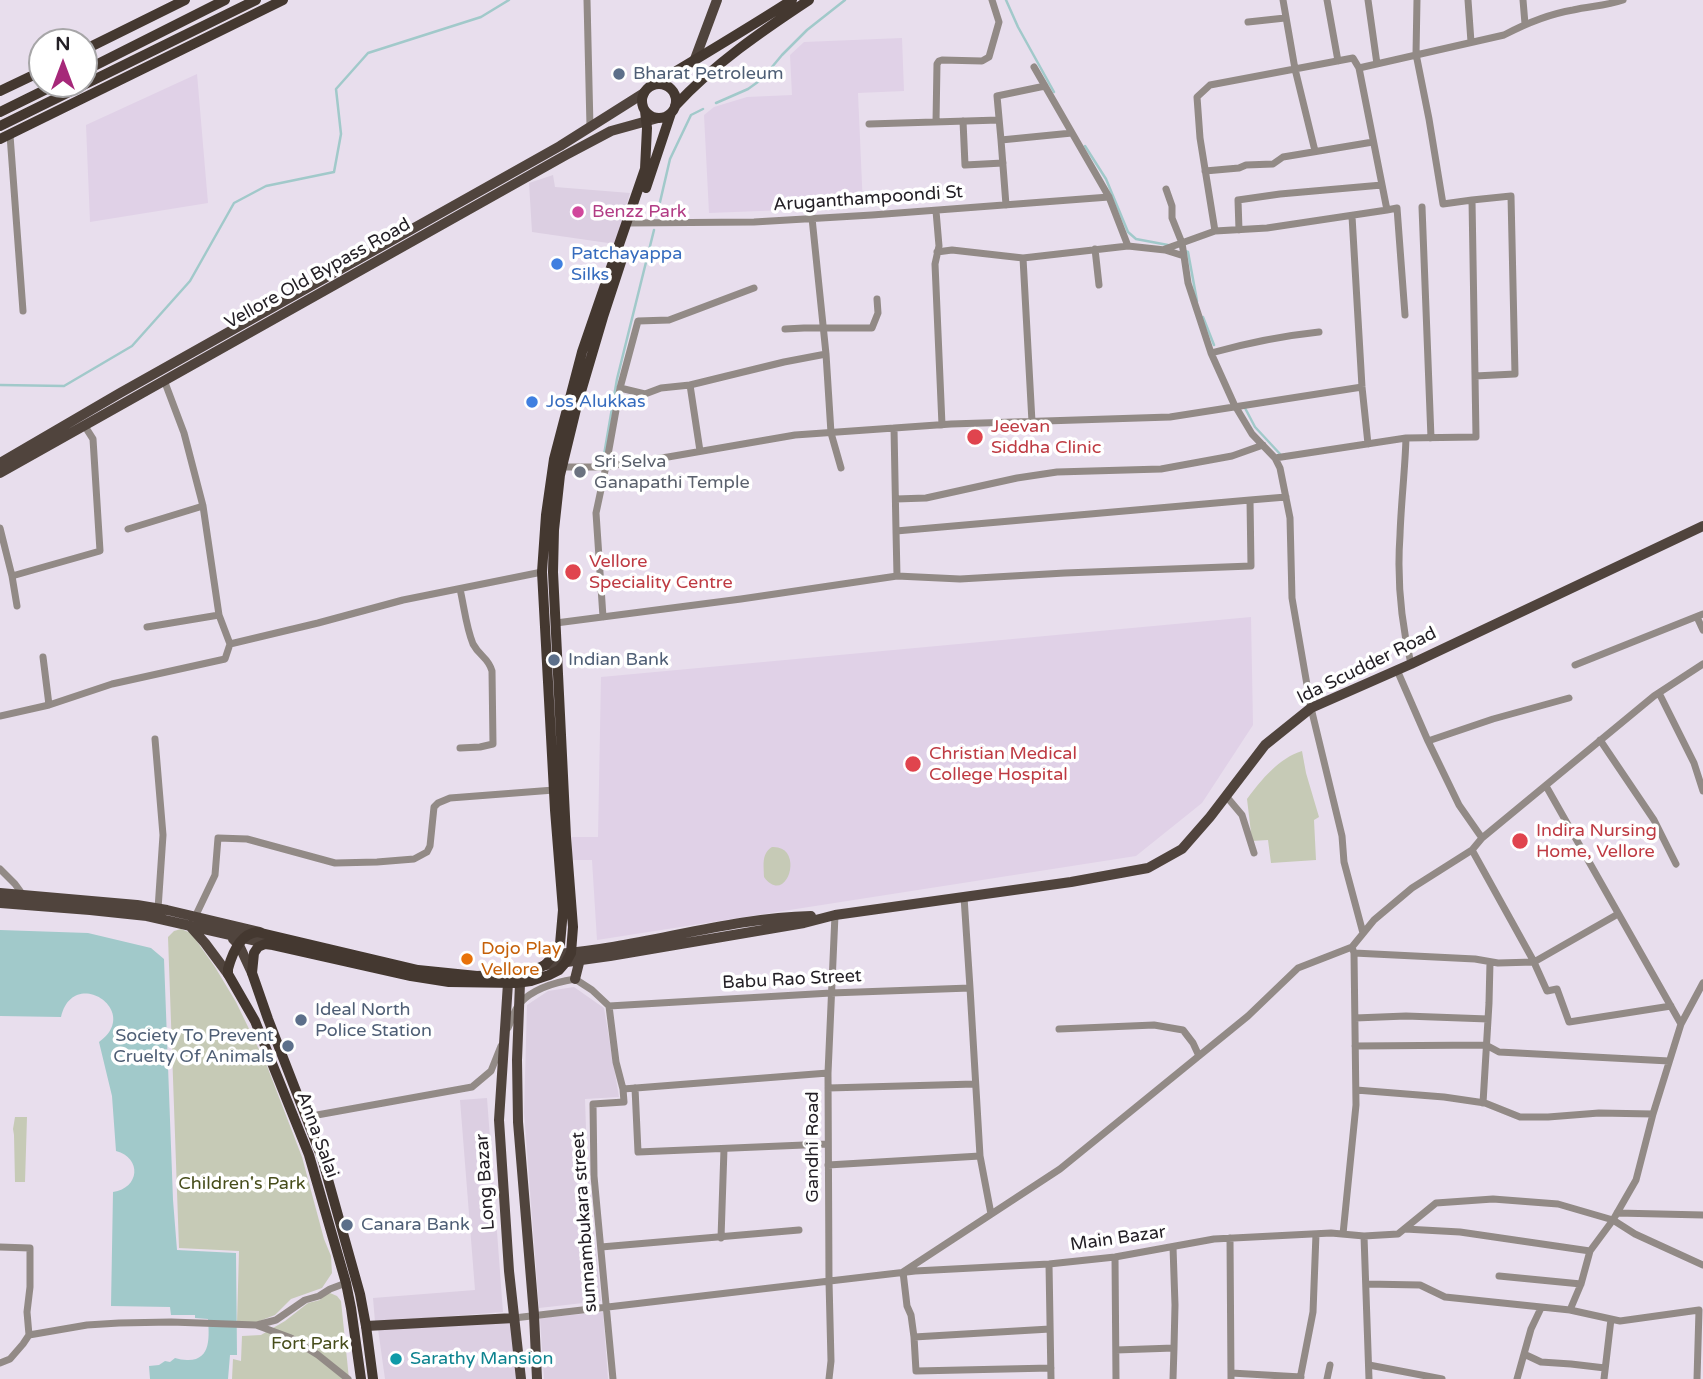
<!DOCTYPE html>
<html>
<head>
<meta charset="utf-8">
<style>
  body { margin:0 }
  #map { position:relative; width:1703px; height:1379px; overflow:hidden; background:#e8deed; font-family:"Varela Round",sans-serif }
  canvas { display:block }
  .north { position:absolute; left:28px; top:28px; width:70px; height:70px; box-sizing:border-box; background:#fff; border:2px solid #a7a6a8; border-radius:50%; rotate:0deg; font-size:19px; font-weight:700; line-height:28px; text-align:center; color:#242026 }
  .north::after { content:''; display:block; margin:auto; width:24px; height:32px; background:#a62879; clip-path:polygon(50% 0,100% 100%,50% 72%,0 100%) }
</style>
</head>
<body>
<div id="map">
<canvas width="1703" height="1379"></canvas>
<div class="north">N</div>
</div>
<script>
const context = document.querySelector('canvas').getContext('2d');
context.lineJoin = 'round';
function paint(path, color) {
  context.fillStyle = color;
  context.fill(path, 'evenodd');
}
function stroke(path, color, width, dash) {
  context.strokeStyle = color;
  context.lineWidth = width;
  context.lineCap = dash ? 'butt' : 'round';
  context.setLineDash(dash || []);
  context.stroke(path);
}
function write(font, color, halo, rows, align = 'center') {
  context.font = font + ' "Varela Round",sans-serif';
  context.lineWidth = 7;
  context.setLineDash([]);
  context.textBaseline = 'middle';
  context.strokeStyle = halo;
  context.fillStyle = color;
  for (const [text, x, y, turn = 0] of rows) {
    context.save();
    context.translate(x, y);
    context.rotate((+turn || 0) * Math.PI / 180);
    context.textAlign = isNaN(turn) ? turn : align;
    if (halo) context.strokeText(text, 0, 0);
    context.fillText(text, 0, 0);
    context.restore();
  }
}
paint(new Path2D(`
  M 553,175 L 555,187 L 630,193 L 615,244 L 532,232 L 529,183 Z
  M 574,987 L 604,1008 L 619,1097 L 585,1099 L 587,1159 L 601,1301 L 539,1308 L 524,1113 L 527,1005 L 548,991 Z
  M 487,1098 L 503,1312 L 375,1322 L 373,1298 L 475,1290 L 460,1100 Z
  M 603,1312 L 608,1379 L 544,1379 L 540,1318 Z
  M 511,1322 L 517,1379 L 385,1379 L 378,1329 Z`), '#dccfe2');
paint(new Path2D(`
  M 902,38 L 904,91 L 858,93 L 863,207 L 709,213 L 704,115 L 714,107 L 747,97 L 792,95 L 790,55 L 804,42 Z
  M 197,74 L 208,203 L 90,222 L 86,125 Z
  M 1251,617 L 1253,725 L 1202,803 L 1136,856 L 597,940 L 592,860 L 572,860 L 572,837 L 598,837 L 601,677 Z`), '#e0d1e7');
paint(new Path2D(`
  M 1302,751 L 1306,773 L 1319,817 L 1314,820 L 1316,860 L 1271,863 L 1268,840 L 1252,841 L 1247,799 C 1262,779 1279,758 1302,751 Z
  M 772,847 C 806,845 787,908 764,877 C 764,865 761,854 772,847 Z
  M 181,929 L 191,933 L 215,967 L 236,1002 L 267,1066 L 302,1157 L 324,1239 L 331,1256 L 332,1273 L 322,1288 L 291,1299 L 275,1315 L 257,1322 L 237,1323 L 239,1251 L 179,1248 L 168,937 L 174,931 Z
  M 15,1117 L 27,1117 L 25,1182 L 15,1182 L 14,1135 L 13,1129 Z
  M 330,1293 L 337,1296 L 341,1301 L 349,1379 L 232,1379 L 233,1359 L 241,1361 L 242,1336 L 261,1335 L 285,1321 L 308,1303 L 320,1300 L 323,1296 Z`), '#c6cab6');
paint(new Path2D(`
  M 0,930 L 88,933 L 151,948 L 164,959 L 173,1200 L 177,1250 L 236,1253 L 237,1355 L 230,1355 L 228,1379 L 150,1379 L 149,1366 L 159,1365 L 165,1361 L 170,1362 L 175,1358 C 179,1359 183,1360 187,1360 C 212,1361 209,1335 208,1319 L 195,1318 L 195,1315 L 171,1315 L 170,1307 L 111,1306 L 113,1192 C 140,1188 142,1158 116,1151 L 112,1096 L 99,1042 C 143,1011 73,965 61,1017 L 0,1016 Z`), '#a1c9ca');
stroke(new Path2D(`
  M 1006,0 L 1018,27 L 1054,92
  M 716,103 L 748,89 L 762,79 L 782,55 L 807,30 L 845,0
  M 1085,146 L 1106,179 L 1128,232 L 1136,239 L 1168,245
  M 657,215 L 670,159 L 691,115 L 703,109
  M 1185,251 L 1188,252 L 1197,301
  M 1203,317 L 1214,345
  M 0,385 L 64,386 L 132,346 L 190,281 L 234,203 L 266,186 L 334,172 L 341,134 L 336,89 L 368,53 L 481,17 L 509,0
  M 1245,408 L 1255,427 L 1281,455
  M 604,455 L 617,379 L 654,230`), '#a1c9ca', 2.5);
stroke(new Path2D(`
  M 587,0 L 590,127
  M 1283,0 L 1295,69 L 1315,151
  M 1327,0 L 1338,61
  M 1368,0 L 1377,64
  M 1417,0 L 1416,54 L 1429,119 L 1443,204 L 1472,200
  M 1468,0 L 1471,42
  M 1523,0 L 1525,24
  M 1248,22 L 1285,18
  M 1034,67 L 1109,197 L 1128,246 L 1165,250 L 1184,256 L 1188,283 L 1211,353 L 1234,404 L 1252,434 L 1275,458 L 1280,468 L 1290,518 L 1292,598 L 1311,708 L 1342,836 L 1344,862 L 1363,933
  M 963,121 L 965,165 L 1003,163
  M 936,122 L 937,64 L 939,61 L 942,60 L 982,61 L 989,57 L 999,22 L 992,0
  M 869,124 L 999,120
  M 10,135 L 23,311
  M 1001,140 L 997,96 L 1045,86
  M 1205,171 L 1239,168 L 1246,165 L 1273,164 L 1283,157 L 1373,142
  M 1166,189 L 1172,206 L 1172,218 L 1182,243 L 1184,256
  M 1006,205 L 1001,140 L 1072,133
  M 1422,207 L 1431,438
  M 1387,210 L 1397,208 L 1405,315
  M 936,211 L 939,246 L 935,264 L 942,425
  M 1352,216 L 1362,387 L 1368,444
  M 812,218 L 826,354 L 831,433 L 841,468
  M 627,223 L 754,222 L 872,215 L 1109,197
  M 1239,230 L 1238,200 L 1280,194 L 1382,185
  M 1215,231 L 1200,138 L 1197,97 L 1210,85 L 1353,58 L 1359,68 L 1504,35 C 1525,24 1549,14 1573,10 C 1590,6 1606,6 1623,0
  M 1095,249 L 1099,285
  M 1165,249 L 1215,231 L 1267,228 L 1387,210 L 1359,68
  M 937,252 L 952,250 L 1023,258
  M 785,329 L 804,328 L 872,328 L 878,313 L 877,299
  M 1211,353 C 1247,343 1281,336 1319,332
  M 690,385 L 784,362 L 826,354
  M 620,388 L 645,394 L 661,388 L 690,385 L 700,451
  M 1032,422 L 1023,258 L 1128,246
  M 894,428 L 896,531
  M 1275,458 L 1406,438
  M 561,467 L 602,467 L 668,457 L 795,435 L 951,424 L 1170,417 L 1362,387
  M 896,499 L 926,498 L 1017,478 L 1057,472 L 1161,469 L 1232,456 L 1263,445
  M 0,528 L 12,576 L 17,606
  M 128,529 L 203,506
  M 12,576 L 100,551 L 93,439 L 86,428
  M 897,576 L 896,531 L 1250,500
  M 460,589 C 464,606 466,627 473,644 C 480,657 488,657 492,671 L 493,744 L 480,747 L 460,748
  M 603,617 L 596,513 L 606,466 L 620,388 L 638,321 L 669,320 L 754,288
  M 1697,617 L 1703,630
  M 556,623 L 741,599 L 897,576 L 960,579 L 1065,573 L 1251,566 L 1250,500 L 1286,497
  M 147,627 L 219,615
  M 230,644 L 318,623 L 403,600 L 542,572
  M 43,657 L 49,705
  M 1411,664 C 1401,622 1397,577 1400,535 C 1401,503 1405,471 1406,438 L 1476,437 L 1475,376 L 1515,374 L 1511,196 L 1472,200 L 1475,376
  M 1575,665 L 1703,614
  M 1397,670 L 1428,741 L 1459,805 L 1482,838
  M 1659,693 L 1694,763 L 1703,791
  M 0,716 L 49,705 L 112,684 L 225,659 L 230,644 L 219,615 L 203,506 L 184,433 L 164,380
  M 155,739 L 163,835 L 158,909
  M 1600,740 L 1654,820 L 1676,864
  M 1428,741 L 1493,719 L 1569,698
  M 1226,796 L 1242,815 L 1254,853
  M 1472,850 L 1533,960 L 1547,991 L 1557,989 L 1569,1022 L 1671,1006
  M 0,869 L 15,884 L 23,895
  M 195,917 L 215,875 L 218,838 L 247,839 L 335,863 L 377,862 L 414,859 L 427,852 L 430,846 L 434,807 L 438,803 L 450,798 L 554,790
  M 1354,953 L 1475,959 L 1498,963 L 1534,962 L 1618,914
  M 970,988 L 980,1156 L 991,1214
  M 1355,1018 L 1406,1016 L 1488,1019
  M 1681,1024 L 1703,983
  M 508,1028 C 512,1020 514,1010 520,1003 C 534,988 556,982 575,979 L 592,990 L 609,1006
  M 1059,1029 L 1154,1025 L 1183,1030 L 1193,1043 L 1199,1056
  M 1355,1046 L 1486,1045 L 1499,1052 L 1669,1061
  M 635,1088 L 638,1152 L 828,1144
  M 828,1088 L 975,1084
  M 623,1089 L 616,1062 L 609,1006 L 831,993 L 970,988 L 964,897
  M 1356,1090 L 1444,1097 L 1485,1103 L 1520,1117 L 1548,1117 L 1599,1113 L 1653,1114 L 1681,1024 L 1546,786
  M 1483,1103 L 1489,1003 L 1490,962
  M 306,1117 L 472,1087 L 491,1071 L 501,1046
  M 828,1165 L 980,1156
  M 1617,1213 L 1703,1215
  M 1405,1229 L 1460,1232 L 1590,1251
  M 1343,1234 L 1356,1105 L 1354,953 L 1352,947
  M 1364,1236 L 1369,1379
  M 721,1238 L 724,1149
  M 1230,1238 L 1231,1379
  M 0,1247 L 30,1248 L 30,1287 L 27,1312 L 29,1335 L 23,1344 L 10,1359 L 0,1363
  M 601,1247 L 799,1230
  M 1115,1257 L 1116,1379
  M 1049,1264 L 1051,1379
  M 1499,1276 L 1581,1284
  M 1366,1284 L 1420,1285 L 1445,1297 L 1570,1310 L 1620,1321 L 1699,1310 L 1697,1379
  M 1570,1310 L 1581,1284 L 1590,1251 L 1613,1220 L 1636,1180 L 1653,1114
  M 514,1318 L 915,1271 L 1049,1264 L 1115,1257 L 1214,1239 L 1331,1233 L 1364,1236 L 1398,1234 L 1436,1203 L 1493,1199 L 1558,1204 L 1613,1220 L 1635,1234 L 1703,1265
  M 257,1325 L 276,1320 L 305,1300 L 319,1296 L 330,1289 L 346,1283
  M 1050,1329 L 914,1337 L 911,1315 L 907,1306 L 903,1272 L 1060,1169 L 1248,1016 L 1298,968 L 1352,947 L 1374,920 L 1412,888 L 1472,850 L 1482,838 L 1654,696 L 1703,664
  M 29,1335 L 87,1325 L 119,1323 L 171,1322 L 256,1325 L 291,1338 L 318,1355 L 348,1379
  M 914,1337 L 916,1371 L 1051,1368
  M 1116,1350 L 1174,1348 L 1175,1305 L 1173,1247
  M 1524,1354 L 1541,1362 L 1571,1364 L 1605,1368
  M 1369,1365 L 1442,1379
  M 1231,1373 L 1301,1377
  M 613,1379 L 594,1176 L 593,1104 L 624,1102 L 623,1089 L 828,1073
  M 829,1379 L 831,1361 L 829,1281 L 828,1073 L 835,915
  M 1173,1379 L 1174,1348
  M 1300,1379 L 1313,1312 L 1316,1234
  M 1327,1379 L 1330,1365
  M 1517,1379 L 1531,1329 L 1541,1308
  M 1604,1379 L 1611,1319`), '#928a86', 7);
stroke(new Path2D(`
  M 695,59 L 717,0
  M 0,463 L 120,393 L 560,146 L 644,93
  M 0,473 L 566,155 L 611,131 L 658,118
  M 0,893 L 137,905 L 167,910 L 260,932
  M 0,903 L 90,910 L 147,916 L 270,944
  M 189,925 L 205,943 L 228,974
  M 233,939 L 239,945 L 252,973
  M 555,954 C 641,948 725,918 811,916
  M 545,965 L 610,956 L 804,923 L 835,915 L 1071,882 L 1148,868 L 1182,849 L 1210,817 L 1265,745 L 1311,708 L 1411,664 L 1703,526
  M 575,979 L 581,955
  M 508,983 L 499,1120 L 509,1271 L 521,1379
  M 520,983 L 517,1060 L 518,1122 L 534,1315 L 537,1379
  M 366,1326 L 514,1318`), '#50443d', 10);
stroke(new Path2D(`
  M 84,50 L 185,0
  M 84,71 L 225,0
  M 655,84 C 701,56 747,29 792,0
  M642 101a17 17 0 1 1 34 0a17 17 0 1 1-34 0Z
  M 0,91 L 42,71
  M 675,106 C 714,64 762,31 809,0
  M 0,112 L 57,84
  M 0,126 L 256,0
  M 0,139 L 283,0
  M 646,188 L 671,113
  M 361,1379 L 351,1308 L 346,1283 L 309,1155 L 255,1021 L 228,974 L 228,969 C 232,954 240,934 257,932 L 418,970 L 477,976 L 515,974 L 532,971 L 545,965 L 555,954 L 560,944 L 563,910 L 555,810 L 542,572 L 546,515 L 554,459 L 582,352 L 645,169 L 647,128 L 645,111
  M 373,1379 L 366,1326 L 360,1294 L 322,1158 L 268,1019 L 252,973 L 254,953 L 258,947 L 265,944 L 273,945 L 411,976 L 449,982 L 516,983 L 531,981 L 549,975 L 559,970 L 566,962 L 571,953 L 573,927 L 566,837 L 553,572 L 554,530 L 560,475 L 577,405 L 603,317 L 623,256`), '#443830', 10);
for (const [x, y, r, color] of [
  [619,74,7,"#5c6f8a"],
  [578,212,7,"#d1479c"],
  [557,264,7,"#3f7fe0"],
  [532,402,7,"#3f7fe0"],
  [975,437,9,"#e0444e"],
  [580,472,7,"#6b7280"],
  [573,572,9,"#e0444e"],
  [554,660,7,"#5c6f8a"],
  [913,764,9,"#e0444e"],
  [1520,841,9,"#e0444e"],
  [467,959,7,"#e8710a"],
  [301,1020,7,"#5c6f8a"],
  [288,1046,7,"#5c6f8a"],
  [347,1225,7,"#5c6f8a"],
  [396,1359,7,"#0f9aa8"]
]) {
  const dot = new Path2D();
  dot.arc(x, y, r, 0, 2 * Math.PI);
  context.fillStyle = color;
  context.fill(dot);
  stroke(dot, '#fff', 2.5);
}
write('18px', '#4e5e75', '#fff', [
  ["Bharat Petroleum",633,74],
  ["Indian Bank",568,660],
  ["Ideal North",315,1010],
  ["Police Station",315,1031],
  ["Society To Prevent",274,1036,"right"],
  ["Cruelty Of Animals",274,1057,"right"],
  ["Canara Bank",361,1225]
], 'left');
write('18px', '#242026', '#fff', [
  ["Aruganthampoondi St",868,199,-4],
  ["Vellore Old Bypass Road",318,274,-29],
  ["Ida Scudder Road",1367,666,-26],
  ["Babu Rao Street",792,980,-3],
  ["Anna Salai",317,1135,70],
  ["Gandhi Road",813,1147,-90],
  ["Long Bazar",486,1182,-94],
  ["sunnambukara street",585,1222,-94],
  ["Main Bazar",1118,1239,-8]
]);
write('18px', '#b23c85', '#fff', [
  ["Benzz Park",592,212]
], 'left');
write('18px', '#366cbe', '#fff', [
  ["Patchayappa",571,254],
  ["Silks",571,275],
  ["Jos Alukkas",546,402]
], 'left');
write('18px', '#be3a42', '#fff', [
  ["Jeevan",991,427],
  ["Siddha Clinic",991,448],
  ["Vellore",589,562],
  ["Speciality Centre",589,583],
  ["Christian Medical",929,754],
  ["College Hospital",929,775],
  ["Indira Nursing",1536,831],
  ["Home, Vellore",1536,852]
], 'left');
write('18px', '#5b616d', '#fff', [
  ["Sri Selva",594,462],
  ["Ganapathi Temple",594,483]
], 'left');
write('18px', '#c56008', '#fff', [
  ["Dojo Play",481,949],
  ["Vellore",481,970]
], 'left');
write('18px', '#474d1b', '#fff', [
  ["Children's Park",242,1184],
  ["Fort Park",310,1344]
]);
write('18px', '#0d838f', '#fff', [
  ["Sarathy Mansion",410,1359]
], 'left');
</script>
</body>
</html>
